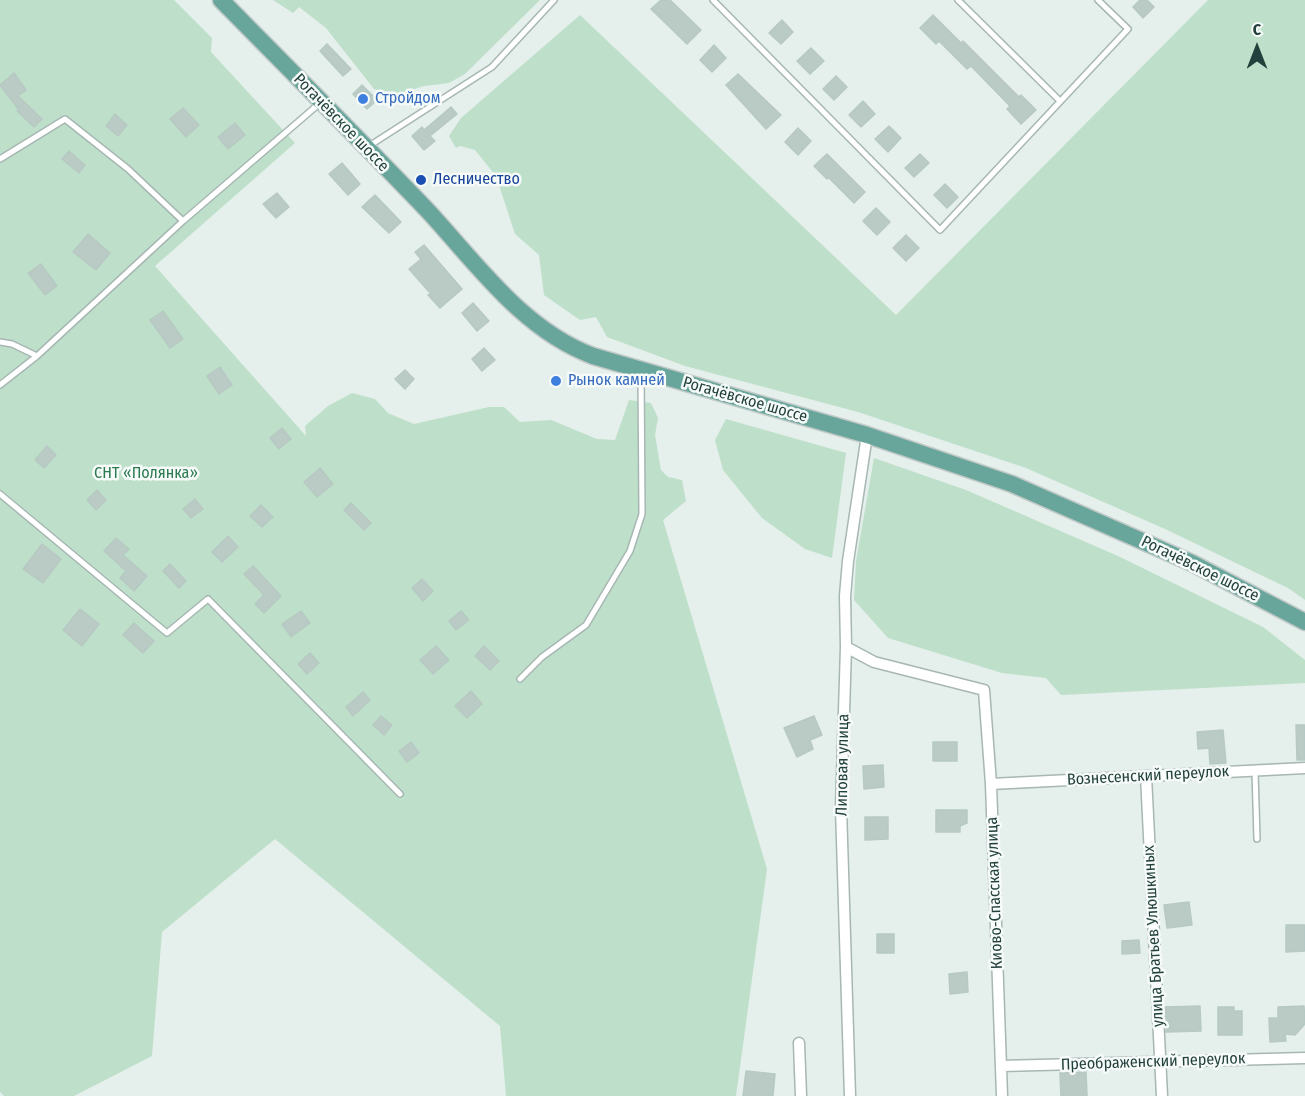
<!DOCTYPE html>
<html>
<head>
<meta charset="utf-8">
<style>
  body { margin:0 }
  #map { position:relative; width:1305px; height:1096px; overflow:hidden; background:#e5efeb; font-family:"Fira Sans Condensed",sans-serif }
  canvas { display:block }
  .north { position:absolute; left:1227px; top:18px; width:60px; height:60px; -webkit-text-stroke:4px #f6fbf9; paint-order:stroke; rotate:0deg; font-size:16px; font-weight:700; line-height:24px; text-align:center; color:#23413c }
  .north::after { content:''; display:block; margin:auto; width:21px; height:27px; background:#23413c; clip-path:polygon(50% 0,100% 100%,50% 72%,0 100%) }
</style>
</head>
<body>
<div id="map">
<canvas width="1305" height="1096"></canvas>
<div class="north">С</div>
</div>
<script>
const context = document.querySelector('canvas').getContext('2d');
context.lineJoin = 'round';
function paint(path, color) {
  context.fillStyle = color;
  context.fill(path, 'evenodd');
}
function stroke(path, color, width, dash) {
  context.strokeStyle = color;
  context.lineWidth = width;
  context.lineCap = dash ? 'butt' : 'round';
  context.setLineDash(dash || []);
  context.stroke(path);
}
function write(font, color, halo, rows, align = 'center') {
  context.font = font + ' "Fira Sans Condensed",sans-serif';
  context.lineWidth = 5;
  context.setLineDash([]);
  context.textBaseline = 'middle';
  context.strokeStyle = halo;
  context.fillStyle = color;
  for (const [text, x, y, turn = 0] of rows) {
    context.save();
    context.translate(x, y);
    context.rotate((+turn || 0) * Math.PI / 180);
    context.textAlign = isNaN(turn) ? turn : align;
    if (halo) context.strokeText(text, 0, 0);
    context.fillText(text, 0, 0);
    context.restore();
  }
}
paint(new Path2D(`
  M 0,0 L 174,0 L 212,38 L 211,52 L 295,143 L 155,266 L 306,436 L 305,426 L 328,406 L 352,393 L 375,399 L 388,413 L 414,424 L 489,407 L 504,407 L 520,422 L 551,420 L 597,439 L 615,440 L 629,400 L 651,403 L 658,418 L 655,435 L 661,470 L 668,477 L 682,480 L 686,501 L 663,520 L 767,869 L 736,1096 L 506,1096 L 500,1026 L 275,839 L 162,932 L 152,1056 L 74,1096 L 4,1096 L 0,1092 Z
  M 273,0 L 540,0 L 465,74 L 449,83 L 424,86 L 395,95 L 374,89 L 326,28 L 299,7 L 293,13 Z
  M 1208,0 L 1305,0 L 1305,600 L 1288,588 L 1165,529 L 1026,468 L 858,412 L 685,366 L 607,337 L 596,317 L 580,320 L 544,295 L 539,255 L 515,234 L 496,176 L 475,150 L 460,146 L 456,148 L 449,136 L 461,118 L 580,15 L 896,315 Z
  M 726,419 L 846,453 L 832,558 L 805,549 L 762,518 L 723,470 L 715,440 Z
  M 874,458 L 966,490 L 1118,556 L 1263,627 L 1305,660 L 1305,683 L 1061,695 L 1046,678 L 1002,673 L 888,638 L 854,600 L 856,561 Z`), '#bee0ca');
const building = new Path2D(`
  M 661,0 L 670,0 L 701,30 L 687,44 L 651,9 Z
  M 1140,0 L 1147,0 L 1154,7 L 1143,18 L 1133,7 Z
  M 933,15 L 961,43 L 963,41 L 1019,97 L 1021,95 L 1036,110 L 1021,124 L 1007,109 L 1010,106 L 971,66 L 967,69 L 939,41 L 936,44 L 920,28 Z
  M 782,20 L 793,32 L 781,44 L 769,33 Z
  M 327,44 L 351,69 L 343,76 L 320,51 Z
  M 714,45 L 726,58 L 712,72 L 700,60 Z
  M 811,48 L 824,61 L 810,74 L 797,61 Z
  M 14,73 L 26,90 L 18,96 L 42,119 L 34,127 L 17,111 L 19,110 L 0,85 Z
  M 738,74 L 781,115 L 766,129 L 726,85 Z
  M 836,76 L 847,87 L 834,100 L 823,89 Z
  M 362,85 L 377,100 L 367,109 L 353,94 Z
  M 863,101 L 875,114 L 861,127 L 849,115 Z
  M 451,107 L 457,114 L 430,136 L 435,141 L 424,150 L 412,136 L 422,127 L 424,130 Z
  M 183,108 L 199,125 L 186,137 L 170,119 Z
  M 115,114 L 127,125 L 118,136 L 106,126 Z
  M 235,123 L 245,135 L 228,149 L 218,137 Z
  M 889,126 L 901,138 L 888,152 L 875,139 Z
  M 798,128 L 811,141 L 798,155 L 785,142 Z
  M 69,151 L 85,165 L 79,173 L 62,159 Z
  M 827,154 L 865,192 L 854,203 L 828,177 L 827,179 L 814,166 Z
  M 920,154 L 929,163 L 914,177 L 905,168 Z
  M 342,163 L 360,184 L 348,195 L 329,174 Z
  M 945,184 L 958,197 L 947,208 L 934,195 Z
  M 277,193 L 289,207 L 276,218 L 263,204 Z
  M 375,195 L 401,222 L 389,233 L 362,207 Z
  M 876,208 L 890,222 L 877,235 L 863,221 Z
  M 88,234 L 110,253 L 96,270 L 73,252 Z
  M 906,235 L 919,248 L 906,261 L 893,248 Z
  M 424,245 L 462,289 L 440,308 L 428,295 L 431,294 L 409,269 L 421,259 L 415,252 Z
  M 41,264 L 57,286 L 45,295 L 28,273 Z
  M 473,303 L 489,321 L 477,331 L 462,313 Z
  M 163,311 L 183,339 L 170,348 L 150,320 Z
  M 484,348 L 495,360 L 482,371 L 472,359 Z
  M 220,367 L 232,385 L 219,394 L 207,376 Z
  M 405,370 L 414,379 L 405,389 L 395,379 Z
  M 282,428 L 291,439 L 279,449 L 270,438 Z
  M 47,446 L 56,455 L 44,468 L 35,460 Z
  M 320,468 L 333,484 L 317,497 L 304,482 Z
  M 97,490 L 106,500 L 96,510 L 87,500 Z
  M 195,499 L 203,509 L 191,518 L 183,509 Z
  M 351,503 L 371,523 L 364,530 L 344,510 Z
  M 261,505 L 273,517 L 262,527 L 250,516 Z
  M 228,536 L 238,547 L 222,562 L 212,552 Z
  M 116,538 L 129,549 L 123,555 L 147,576 L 134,591 L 120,578 L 126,571 L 104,551 Z
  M 42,544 L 61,559 L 43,583 L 23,569 Z
  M 170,564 L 186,581 L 179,588 L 163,571 Z
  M 253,566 L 281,596 L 264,613 L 255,604 L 264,595 L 244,574 Z
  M 422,579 L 433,591 L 423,601 L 412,588 Z
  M 80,609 L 99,624 L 82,646 L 63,630 Z
  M 301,611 L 310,623 L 291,637 L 282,624 Z
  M 461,611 L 469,620 L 456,630 L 449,621 Z
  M 134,623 L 154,641 L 143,653 L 123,635 Z
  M 436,646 L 449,660 L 433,674 L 420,660 Z
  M 484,646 L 499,661 L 490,670 L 475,656 Z
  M 310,653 L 319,663 L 307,674 L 298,664 Z
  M 471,691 L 482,704 L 467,718 L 455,706 Z
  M 363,692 L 370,700 L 353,716 L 346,707 Z
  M 381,716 L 392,725 L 384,735 L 373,725 Z
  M 814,716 L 822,735 L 810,740 L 813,749 L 797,757 L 784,728 Z
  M 1296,725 L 1305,725 L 1305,760 L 1297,760 Z
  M 1223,730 L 1226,763 L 1210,764 L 1209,748 L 1198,749 L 1197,732 Z
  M 411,742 L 419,753 L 407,762 L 399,751 Z
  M 933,742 L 957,742 L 957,761 L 933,761 Z
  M 883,765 L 884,787 L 864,789 L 863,766 Z
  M 936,810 L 967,810 L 967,823 L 960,826 L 960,832 L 936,832 Z
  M 865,817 L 888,817 L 888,839 L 865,840 Z
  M 1189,902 L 1192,925 L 1167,928 L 1164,905 Z
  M 1286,925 L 1305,925 L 1305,951 L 1286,952 Z
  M 877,934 L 894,934 L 894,953 L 877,953 Z
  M 1139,940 L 1140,953 L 1122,954 L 1122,941 Z
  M 967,972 L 968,992 L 950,994 L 949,974 Z
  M 1200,1006 L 1201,1031 L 1166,1032 L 1165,1007 Z
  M 1304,1006 L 1305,1024 L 1295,1035 L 1285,1034 L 1286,1041 L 1270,1042 L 1269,1018 L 1278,1018 L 1278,1007 Z
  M 1218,1007 L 1234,1007 L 1234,1011 L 1242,1011 L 1242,1035 L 1218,1035 Z
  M 746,1071 L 775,1074 L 773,1096 L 743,1096 Z
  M 1086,1072 L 1087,1096 L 1061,1096 L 1060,1073 Z`);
paint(building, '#bacac4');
stroke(building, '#b7c9c3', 1.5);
const lane = new Path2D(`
  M 713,0 L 940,230 L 1128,29 L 1098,0
  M 958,0 L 1059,100
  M 369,146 L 492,67 L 554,0
  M 0,159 L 65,119 L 128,169 L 183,221 L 37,356 L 12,344 L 0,342
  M 183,221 L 320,103
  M 0,385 L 37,356
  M 0,494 L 167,633 L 208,599 L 400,794
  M 520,679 L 542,657 L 586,625 L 630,551 L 642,514 L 641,373
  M 1255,771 L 1257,839`);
const street = new Path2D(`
  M 846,647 L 874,662 L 984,690 L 991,784 L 1002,1096
  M 1146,776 L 1162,1096
  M 991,784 L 1305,768
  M 799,1043 L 801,1096
  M 1001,1066 L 1305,1058
  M 850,1096 L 841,808 L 846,647 L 845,596 L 848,561 L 867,435`);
const primary = new Path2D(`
  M 221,0 C 290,70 360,140 428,211 C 477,264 523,330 593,356 L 867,435 L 1012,484 L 1192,563 L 1305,622`);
stroke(lane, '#a7b7b3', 8);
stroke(street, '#a7b7b3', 13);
stroke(primary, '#c1cac8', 19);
stroke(lane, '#fff', 5);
stroke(street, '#fff', 10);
stroke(primary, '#68a59a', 16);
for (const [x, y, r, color] of [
  [363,99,6,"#3f7fe0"],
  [421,180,6,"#1a4fb4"],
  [556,381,6,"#3f7fe0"]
]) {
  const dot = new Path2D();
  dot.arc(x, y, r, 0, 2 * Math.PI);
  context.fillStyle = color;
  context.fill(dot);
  stroke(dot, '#f6fbf9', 2);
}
write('16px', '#366cbe', '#f6fbf9', [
  ["Стройдом",375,99],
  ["Рынок камней",568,381]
], 'left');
write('16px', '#23413c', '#f6fbf9', [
  ["Рогачёвское шоссе",341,123,46],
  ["Рогачёвское шоссе",745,400,16],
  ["Рогачёвское шоссе",1200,569,26],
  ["Липовая улица",843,765,-89],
  ["Вознесенский переулок",1148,776,-3],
  ["Киово-Спасская улица",995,893,-92],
  ["улица Братьев Улюшкиных",1154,936,-93],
  ["Преображенский переулок",1153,1062,-2]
]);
write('16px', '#164399', '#f6fbf9', [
  ["Лесничество",433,180]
], 'left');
write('16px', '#2c7a50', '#f6fbf9', [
  ["СНТ «Полянка»",146,474]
]);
</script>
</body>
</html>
